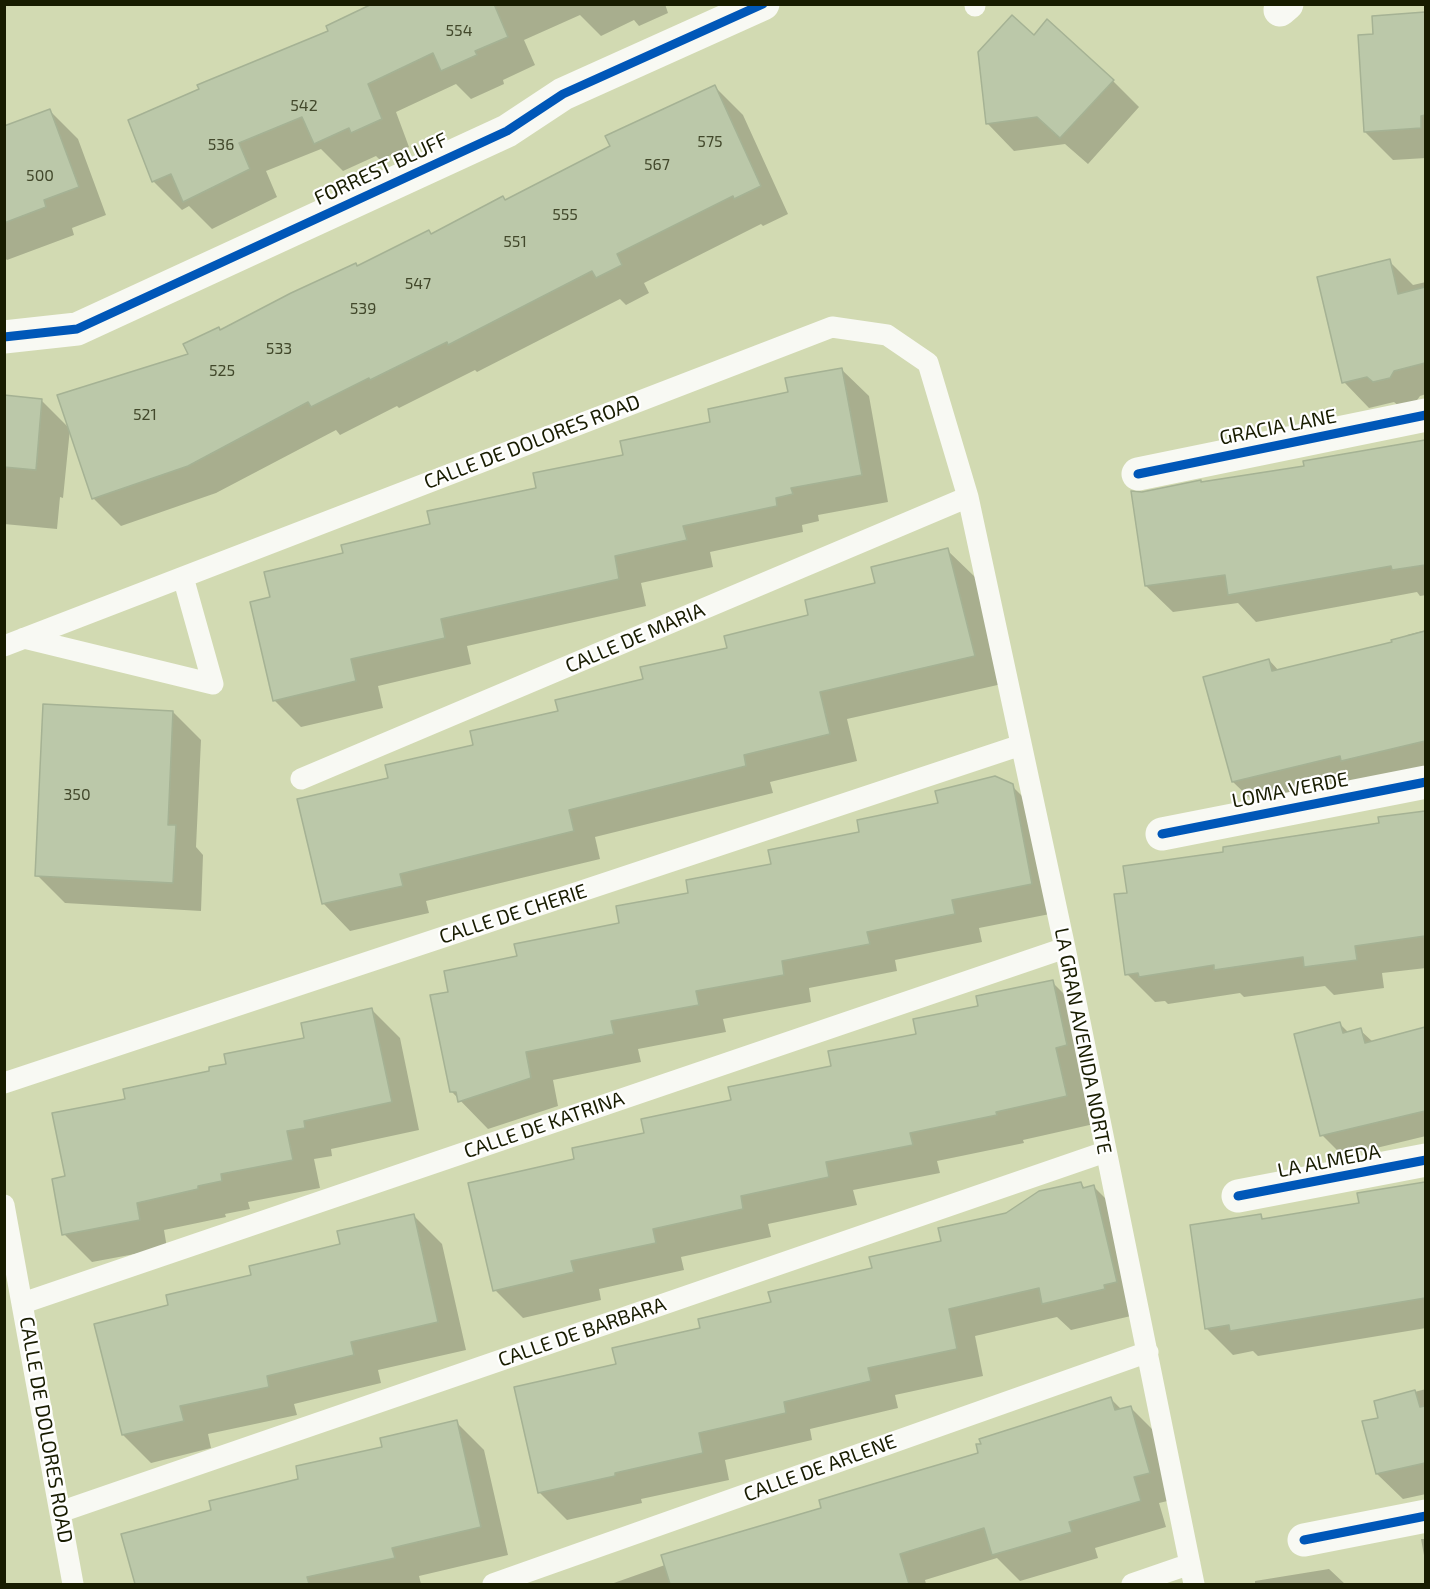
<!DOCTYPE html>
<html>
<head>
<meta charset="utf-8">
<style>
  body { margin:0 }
  #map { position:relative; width:1430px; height:1589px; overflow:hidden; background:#d2dab2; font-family:"Exo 2",sans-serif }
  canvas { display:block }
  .frame { position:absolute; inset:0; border:6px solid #181c00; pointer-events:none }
</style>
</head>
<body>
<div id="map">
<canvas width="1430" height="1589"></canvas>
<div class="frame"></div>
</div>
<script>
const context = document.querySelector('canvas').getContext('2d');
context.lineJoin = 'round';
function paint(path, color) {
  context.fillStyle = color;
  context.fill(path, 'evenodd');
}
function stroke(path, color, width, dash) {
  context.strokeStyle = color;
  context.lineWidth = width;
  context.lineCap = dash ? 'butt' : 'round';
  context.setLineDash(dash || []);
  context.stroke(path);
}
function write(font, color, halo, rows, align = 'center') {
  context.font = font + ' "Exo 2",sans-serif';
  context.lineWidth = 4.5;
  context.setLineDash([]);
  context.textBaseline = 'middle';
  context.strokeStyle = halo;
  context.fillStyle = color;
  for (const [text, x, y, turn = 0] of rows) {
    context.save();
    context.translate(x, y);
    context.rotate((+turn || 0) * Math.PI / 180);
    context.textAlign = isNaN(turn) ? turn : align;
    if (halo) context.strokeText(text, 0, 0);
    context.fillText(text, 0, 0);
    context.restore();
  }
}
paint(new Path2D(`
  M 376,4 L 665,4 L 668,13 L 639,26 L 634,20 L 601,36 L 580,15 L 524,40 L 535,65 L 503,80 L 504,84 L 471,99 L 456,84 L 396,112 L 409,147 L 380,160 L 376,156 L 343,171 L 321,149 L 266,171 L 277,197 L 212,229 L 189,206 L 182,210 L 154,182 L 130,121 L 330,32 Z
  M 1426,14 L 1426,158 L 1393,160 L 1365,132 L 1374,35 L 1373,17 Z
  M 1034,37 L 1113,81 L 1139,107 L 1088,164 L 1065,144 L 1014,151 L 988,124 Z
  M 715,87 L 743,115 L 788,214 L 763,226 L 761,224 L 644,283 L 649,293 L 626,305 L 620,299 L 477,372 L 475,370 L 399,408 L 397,406 L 340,435 L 336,430 L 216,493 L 121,526 L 93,498 L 190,355 L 219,328 L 221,331 L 505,201 L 612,147 Z
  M 50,111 L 78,139 L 106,215 L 72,228 L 74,235 L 7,260 L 4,257 L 4,128 Z
  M 1389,261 L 1413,285 L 1426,282 L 1426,394 L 1420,396 L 1415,403 L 1400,407 L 1394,402 L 1369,408 L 1344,382 Z
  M 841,369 L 869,396 L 888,502 L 818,515 L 819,521 L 802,525 L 803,532 L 710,552 L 713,567 L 641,583 L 646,606 L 467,646 L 471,664 L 378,686 L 383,708 L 301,727 L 274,700 L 272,598 L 345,554 L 538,489 L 790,393 Z
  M 4,396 L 42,401 L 70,429 L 63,498 L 60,497 L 57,529 L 4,524 Z
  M 1426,443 L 1426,595 L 1420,596 L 1417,592 L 1256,622 L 1238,603 L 1173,612 L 1146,586 L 1142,494 L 1306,467 L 1305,462 Z
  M 947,550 L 975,577 L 1002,684 L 847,719 L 857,761 L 770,782 L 773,793 L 595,837 L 600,859 L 426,901 L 429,913 L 350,931 L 323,903 L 390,779 L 810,616 Z
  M 1426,630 L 1426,773 L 1260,808 L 1233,782 L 1269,660 L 1279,671 L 1393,643 L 1408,637 L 1407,635 Z
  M 173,712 L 201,740 L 196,847 L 203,855 L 201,911 L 65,903 L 37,875 Z
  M 1012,786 L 1040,814 L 1060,912 L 979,928 L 982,942 L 895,960 L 897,971 L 809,988 L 811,1002 L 723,1019 L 726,1032 L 638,1049 L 641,1062 L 553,1080 L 558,1106 L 488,1129 L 452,1092 L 449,993 L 518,957 L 621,924 L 690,894 L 939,804 Z
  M 1426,812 L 1426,968 L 1382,973 L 1384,988 L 1334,995 L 1325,986 L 1244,997 L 1240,993 L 1168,1004 L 1165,1001 L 1155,1002 L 1127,974 L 1129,894 L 1225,854 L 1381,825 L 1380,818 Z
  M 1052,982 L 1080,1010 L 1094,1124 L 1023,1140 L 1024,1143 L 937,1161 L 940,1173 L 853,1190 L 857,1205 L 768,1224 L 771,1237 L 681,1257 L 684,1270 L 599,1289 L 601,1300 L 523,1318 L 495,1290 L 576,1160 L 917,1035 L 980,1007 Z
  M 372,1010 L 400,1038 L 419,1130 L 331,1149 L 332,1156 L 314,1159 L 320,1188 L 248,1202 L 250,1209 L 225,1214 L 226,1217 L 164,1230 L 167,1248 L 92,1262 L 64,1234 L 67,1177 L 127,1100 L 306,1039 Z
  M 1339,1023 L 1349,1033 L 1360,1030 L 1373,1042 L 1426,1028 L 1426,1136 L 1343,1156 L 1322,1135 Z
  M 1081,1184 L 1086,1189 L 1094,1187 L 1121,1214 L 1131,1316 L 1071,1330 L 1057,1317 L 975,1336 L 983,1376 L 895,1395 L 898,1408 L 810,1429 L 812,1440 L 725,1460 L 729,1480 L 641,1499 L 642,1503 L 567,1520 L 540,1493 L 516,1388 L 617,1365 L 702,1329 L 943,1242 Z
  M 1426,1184 L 1426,1328 L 1258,1356 L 1253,1351 L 1233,1355 L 1206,1328 L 1260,1216 L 1265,1220 L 1360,1204 L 1359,1195 Z
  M 414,1216 L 442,1244 L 466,1350 L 378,1370 L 381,1383 L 294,1404 L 297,1415 L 208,1434 L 211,1448 L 151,1463 L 123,1435 L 170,1306 L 342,1245 Z
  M 1426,1389 L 1426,1494 L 1403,1499 L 1377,1474 L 1380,1419 L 1376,1402 Z
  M 1111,1399 L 1122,1410 L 1130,1407 L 1157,1434 L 1176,1499 L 1159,1503 L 1166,1527 L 1095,1548 L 1098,1558 L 1020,1581 L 997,1558 L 925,1580 L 926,1584 L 611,1584 L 980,1454 Z
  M 456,1422 L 484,1450 L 508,1555 L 419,1576 L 421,1584 L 136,1584 L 123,1535 L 213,1511 Z
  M 1421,1539 L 1426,1539 L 1426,1566 Z
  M 1329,1569 L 1345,1584 L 1255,1584 L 1255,1581 Z`), '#0003');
const building = new Path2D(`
  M 372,4 L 494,4 L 508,37 L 475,51 L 477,55 L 441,71 L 433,53 L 368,84 L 382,119 L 351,133 L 349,128 L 314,144 L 302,117 L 239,143 L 250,169 L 183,202 L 171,174 L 152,182 L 128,120 L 199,89 L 197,85 L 328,31 L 326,26 Z
  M 1425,12 L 1425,115 L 1421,116 L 1421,128 L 1364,132 L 1358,35 L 1373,34 L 1372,16 Z
  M 1012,15 L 1034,35 L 1047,19 L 1114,80 L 1060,138 L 1037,117 L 986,124 L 978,52 Z
  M 715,85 L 761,186 L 734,199 L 733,196 L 617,254 L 622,265 L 596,278 L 592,271 L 448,345 L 447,342 L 370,380 L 369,378 L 311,407 L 308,402 L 188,466 L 92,499 L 57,395 L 188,354 L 183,344 L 219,327 L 220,330 L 291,293 L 356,263 L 357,266 L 429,230 L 431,234 L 503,196 L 505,200 L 610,146 L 605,136 Z
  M 50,109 L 79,187 L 44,200 L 46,207 L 4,223 L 4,126 Z
  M 1390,259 L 1398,294 L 1425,287 L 1425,363 L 1394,371 L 1390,378 L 1373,382 L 1367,377 L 1342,383 L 1317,277 Z
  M 842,368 L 862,475 L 791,488 L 793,494 L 776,498 L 777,506 L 683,526 L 687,540 L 615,556 L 619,579 L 441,619 L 445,638 L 351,659 L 356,681 L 273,701 L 250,602 L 270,597 L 264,572 L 343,553 L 341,545 L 430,524 L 427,511 L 536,488 L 533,473 L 623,455 L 620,441 L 710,422 L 708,409 L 788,392 L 785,378 Z
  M 4,395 L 42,399 L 36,470 L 4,467 Z
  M 1425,440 L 1425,565 L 1392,570 L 1391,566 L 1228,595 L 1225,575 L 1145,586 L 1131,491 L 1142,492 L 1201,480 L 1201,482 L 1304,466 L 1303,461 Z
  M 948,548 L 975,656 L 820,692 L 830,734 L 744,755 L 746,766 L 569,810 L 574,831 L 400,874 L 403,886 L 322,904 L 297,799 L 388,778 L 385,765 L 473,745 L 470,731 L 558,711 L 555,700 L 643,679 L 640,667 L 727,648 L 724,636 L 808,615 L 805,600 L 875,583 L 871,567 Z
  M 1425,631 L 1425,741 L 1341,761 L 1340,756 L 1232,782 L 1203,677 L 1269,659 L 1272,671 L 1392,642 L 1391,640 Z
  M 43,704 L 173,711 L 168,825 L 176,825 L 173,883 L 35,876 Z
  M 995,776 L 1013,784 L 1032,884 L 952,900 L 955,914 L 867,932 L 870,944 L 782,961 L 784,975 L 696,991 L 699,1005 L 611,1021 L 614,1034 L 526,1052 L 531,1078 L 458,1102 L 456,1092 L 450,1092 L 430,995 L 448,992 L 444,971 L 517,956 L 514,944 L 619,923 L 616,906 L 688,893 L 686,880 L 771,864 L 768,850 L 859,832 L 857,820 L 938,803 L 935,791 Z
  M 1425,811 L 1425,936 L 1355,946 L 1357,960 L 1304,967 L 1303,957 L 1214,970 L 1214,965 L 1139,977 L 1138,973 L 1125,975 L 1114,894 L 1127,893 L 1123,866 L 1223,852 L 1223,847 L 1379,823 L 1378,817 Z
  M 1053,980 L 1067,1045 L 1056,1048 L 1067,1096 L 996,1112 L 997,1115 L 910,1133 L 913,1145 L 826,1162 L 829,1177 L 741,1196 L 743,1209 L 653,1229 L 656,1243 L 571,1261 L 574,1272 L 493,1291 L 468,1183 L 574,1159 L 572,1148 L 644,1133 L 641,1119 L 731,1100 L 728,1087 L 831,1066 L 828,1051 L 916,1034 L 913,1019 L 978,1006 L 976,996 Z
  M 372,1008 L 392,1102 L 304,1121 L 305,1128 L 287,1131 L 293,1160 L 221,1174 L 222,1181 L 198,1186 L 198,1189 L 137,1203 L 140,1220 L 62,1235 L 52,1179 L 65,1176 L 52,1113 L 125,1099 L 123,1089 L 209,1071 L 209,1067 L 226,1064 L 224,1054 L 304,1038 L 301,1023 Z
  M 1340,1022 L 1343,1033 L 1361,1028 L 1365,1043 L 1425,1027 L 1425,1111 L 1320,1136 L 1294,1034 Z
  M 1081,1182 L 1083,1188 L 1094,1185 L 1117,1282 L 1104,1285 L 1105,1289 L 1042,1304 L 1039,1288 L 949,1309 L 957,1349 L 868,1368 L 871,1381 L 784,1402 L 786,1413 L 699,1433 L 703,1453 L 615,1473 L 615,1476 L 538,1493 L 514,1387 L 616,1364 L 612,1348 L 700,1328 L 698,1319 L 771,1302 L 768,1292 L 872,1268 L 869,1257 L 941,1241 L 938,1228 L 1006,1213 L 1039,1191 Z
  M 1425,1182 L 1425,1298 L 1230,1331 L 1229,1325 L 1205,1329 L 1190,1225 L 1261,1214 L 1262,1219 L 1359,1203 L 1357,1193 Z
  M 414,1214 L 438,1322 L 351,1342 L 354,1355 L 267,1376 L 269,1387 L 180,1406 L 184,1421 L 122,1435 L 94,1324 L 168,1305 L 166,1295 L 251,1275 L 249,1266 L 340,1244 L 337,1231 Z
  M 1415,1390 L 1420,1407 L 1425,1406 L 1425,1463 L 1376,1474 L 1362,1421 L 1378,1418 L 1374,1401 Z
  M 1111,1397 L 1115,1410 L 1131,1406 L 1150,1473 L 1134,1477 L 1141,1501 L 1069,1522 L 1072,1532 L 992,1555 L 984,1528 L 900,1554 L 909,1584 L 670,1584 L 661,1555 L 821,1508 L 819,1500 L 978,1453 L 976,1444 L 981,1444 L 979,1439 Z
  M 457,1420 L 481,1527 L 392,1548 L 395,1558 L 307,1577 L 309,1584 L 135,1584 L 121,1534 L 211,1510 L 209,1501 L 298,1479 L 296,1466 L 382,1447 L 380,1438 Z`);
paint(building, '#bbc8a9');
stroke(building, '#a5b294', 1.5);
stroke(new Path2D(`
  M 975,4 L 975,6
  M 24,638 L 213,684 L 183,577
  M 4,646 L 832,327 L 887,335 L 928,363 L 968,497 L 1065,948 L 1194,1584
  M 301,779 L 968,497
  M 4,1083 L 1021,745
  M 4,1205 L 73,1584
  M 23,1303 L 1065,948
  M 60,1512 L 1105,1152
  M 493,1584 L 1148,1352
  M 1132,1584 L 1190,1564`), '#f8f9f3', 21);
stroke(new Path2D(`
  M 1280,10 L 1287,4
  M 4,337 L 77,329 L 507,131 L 563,94 L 763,4
  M 1138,474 L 1426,415
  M 1162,834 L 1426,782
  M 1238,1196 L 1426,1160
  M 1304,1540 L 1426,1516`), '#f8f9f3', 33);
stroke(new Path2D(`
  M 4,337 L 77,329 L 507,131 L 563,94 L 763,4
  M 1138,474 L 1426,415
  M 1162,834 L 1426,782
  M 1238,1196 L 1426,1160
  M 1304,1540 L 1426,1516`), '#0057b8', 9);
write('16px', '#42482b', null, [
  ["554",459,31],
  ["542",304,106],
  ["575",710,142],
  ["536",221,145],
  ["567",657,165],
  ["500",40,176],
  ["555",565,215],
  ["551",515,242],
  ["547",418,284],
  ["539",363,309],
  ["533",279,349],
  ["525",222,371],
  ["521",145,415],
  ["350",77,795]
]);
write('20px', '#181c00', '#fff', [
  ["FORREST BLUFF",381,169,-25],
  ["GRACIA LANE",1278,427,-11],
  ["CALLE DE DOLORES ROAD",532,442,-21],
  ["CALLE DE MARIA",635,638,-23],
  ["LOMA VERDE",1290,790,-11],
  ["CALLE DE CHERIE",513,914,-18],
  ["LA GRAN AVENIDA NORTE",1083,1041,79],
  ["CALLE DE KATRINA",544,1125,-19],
  ["LA ALMEDA",1329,1161,-11],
  ["CALLE DE BARBARA",582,1332,-19],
  ["CALLE DE DOLORES ROAD",46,1430,80],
  ["CALLE DE ARLENE",820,1468,-20]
]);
</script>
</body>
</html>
